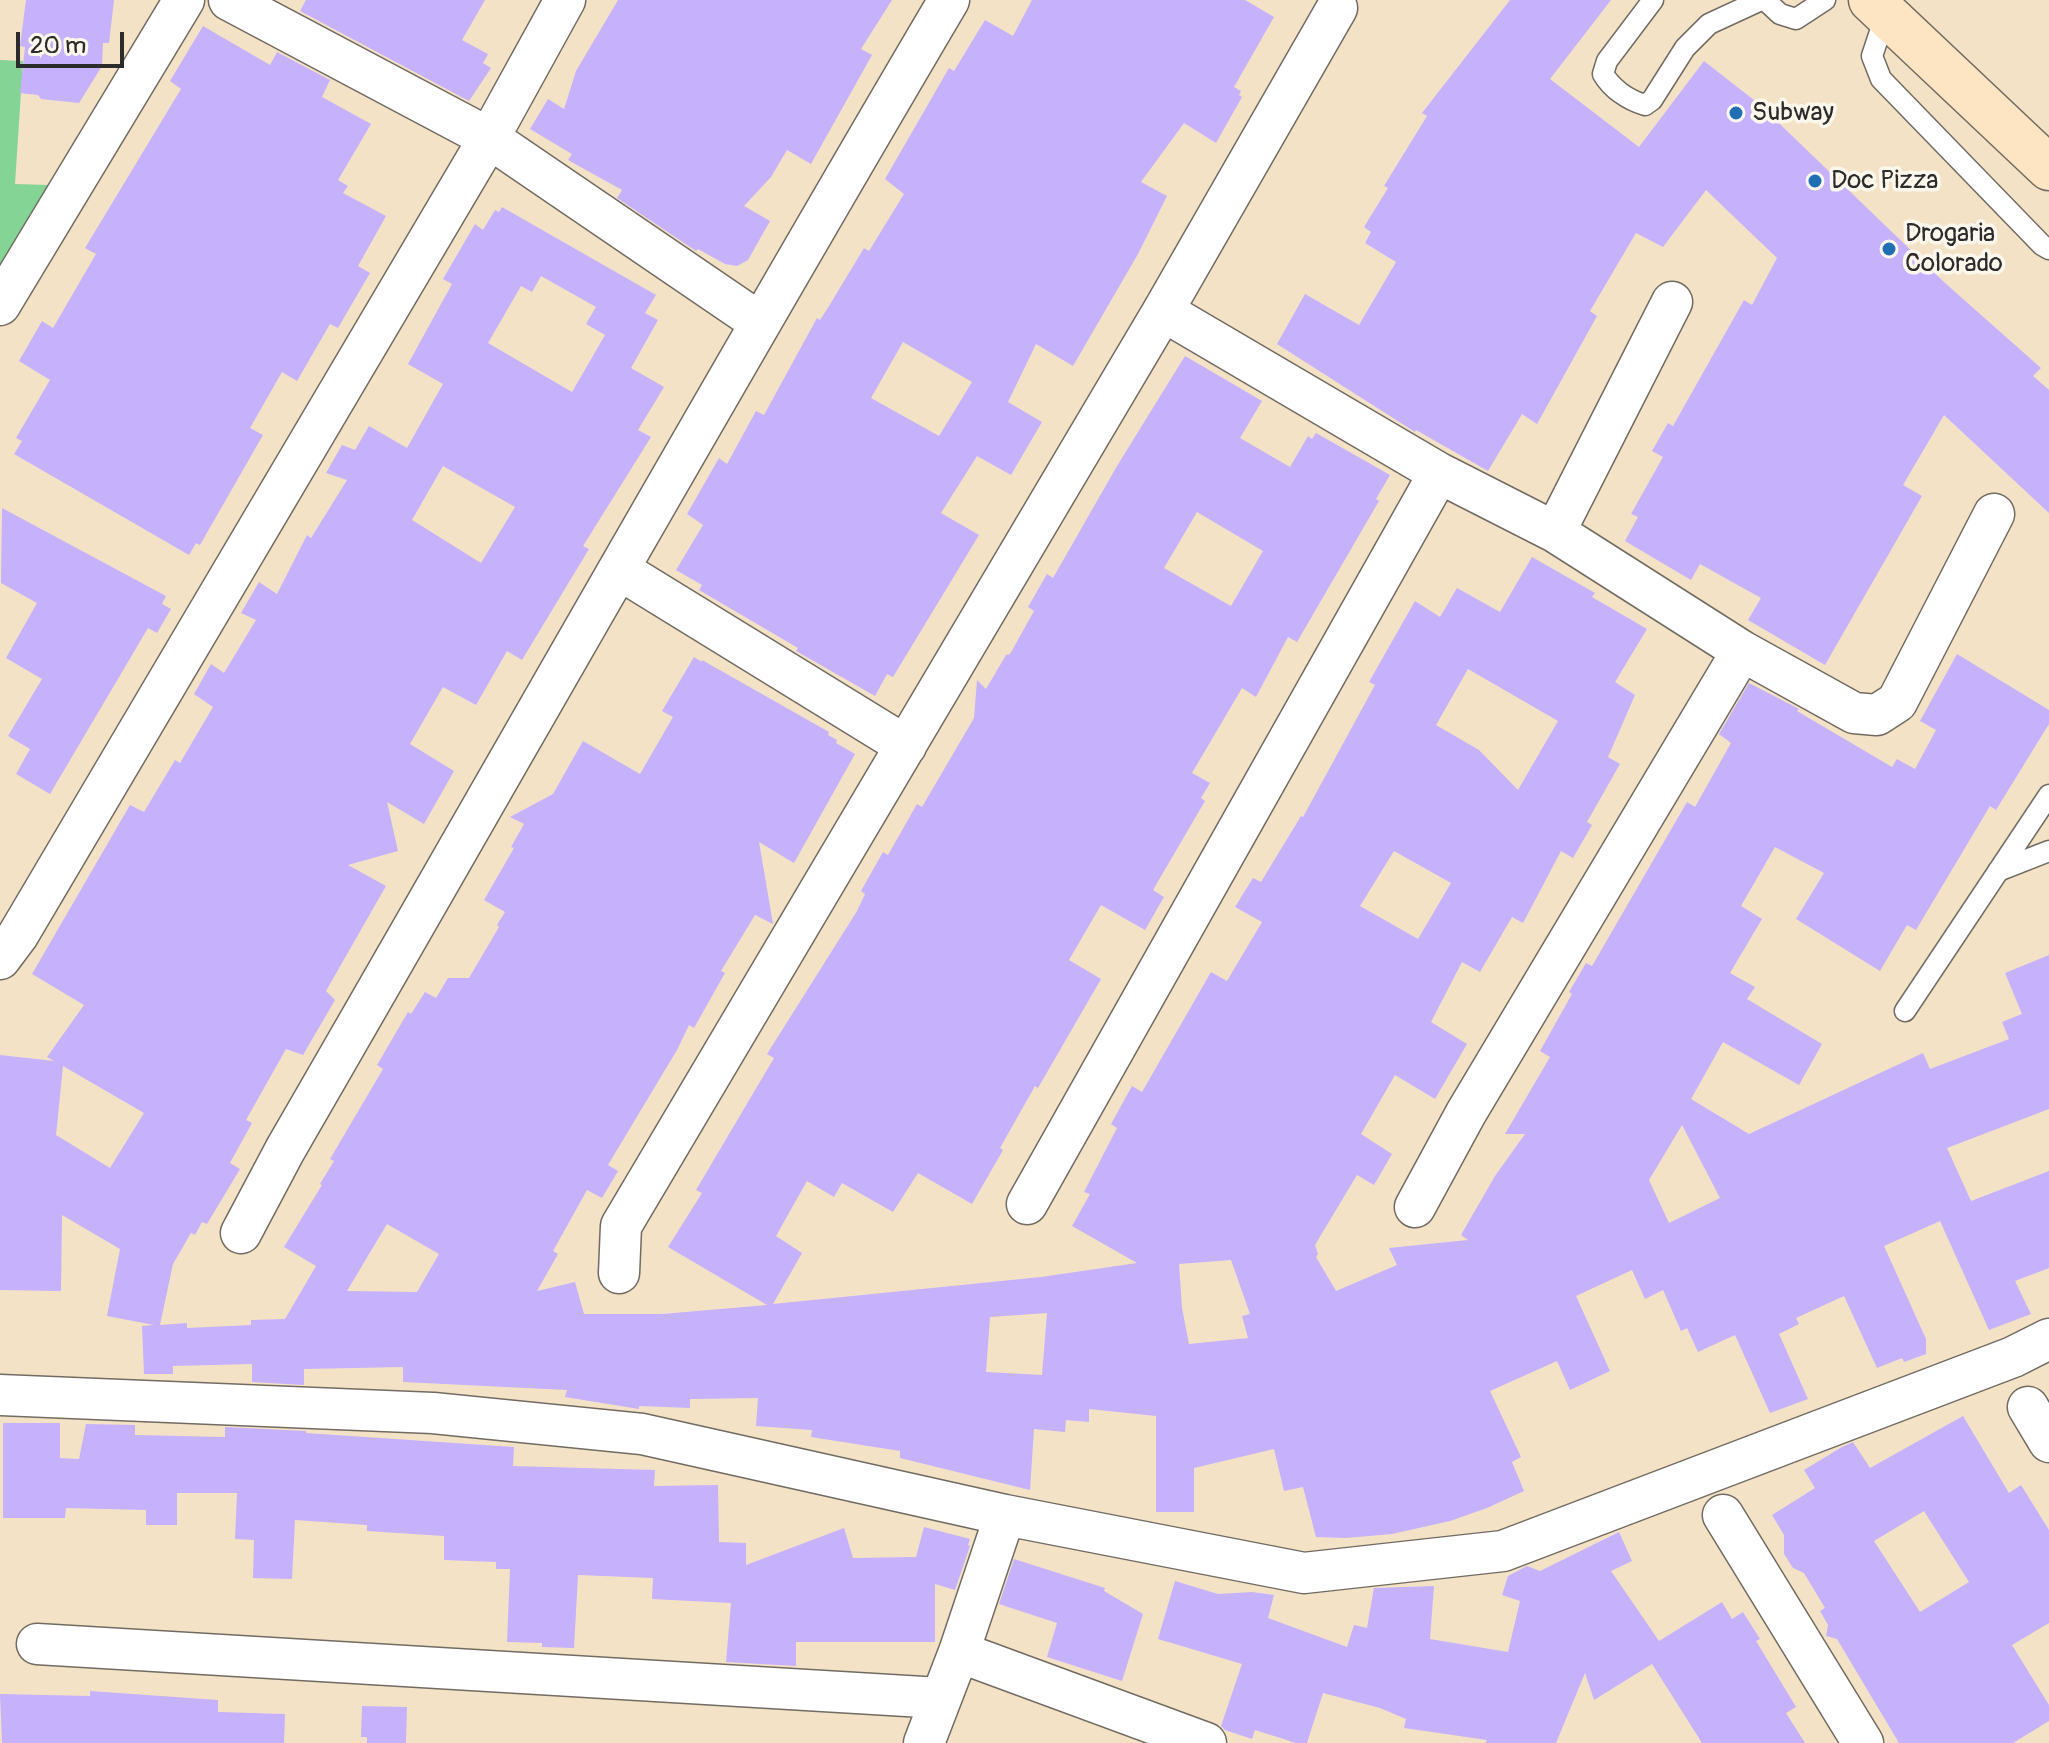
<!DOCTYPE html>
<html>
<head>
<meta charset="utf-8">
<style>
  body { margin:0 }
  #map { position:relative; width:2049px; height:1743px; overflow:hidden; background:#f4e2c7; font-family:Pangolin,sans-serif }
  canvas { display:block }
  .scale { position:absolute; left:16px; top:32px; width:108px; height:36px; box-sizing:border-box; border:4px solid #2b2b2b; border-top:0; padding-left:10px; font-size:24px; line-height:28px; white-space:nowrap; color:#2b2b2b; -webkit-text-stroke:6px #fbf7ec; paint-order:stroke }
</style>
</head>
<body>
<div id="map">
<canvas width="2049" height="1743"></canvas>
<div class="scale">20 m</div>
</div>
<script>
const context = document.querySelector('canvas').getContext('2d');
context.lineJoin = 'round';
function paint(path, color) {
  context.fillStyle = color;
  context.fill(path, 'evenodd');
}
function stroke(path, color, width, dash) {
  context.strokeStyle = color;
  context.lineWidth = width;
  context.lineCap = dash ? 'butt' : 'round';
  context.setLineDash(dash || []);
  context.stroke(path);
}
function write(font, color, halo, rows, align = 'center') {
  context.font = font + ' Pangolin,sans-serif';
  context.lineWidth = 7;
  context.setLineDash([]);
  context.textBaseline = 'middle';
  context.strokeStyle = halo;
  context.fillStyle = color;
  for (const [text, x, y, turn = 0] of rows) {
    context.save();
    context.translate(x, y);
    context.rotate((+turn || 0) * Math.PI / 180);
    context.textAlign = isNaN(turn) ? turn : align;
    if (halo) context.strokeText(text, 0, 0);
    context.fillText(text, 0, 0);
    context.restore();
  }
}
paint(new Path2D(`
  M 0,60 L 23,61 L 15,184 L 49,185 L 0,267 Z`), '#83d495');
paint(new Path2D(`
  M 26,0 L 114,0 L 109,43 L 103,43 L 102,66 L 79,103 L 41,99 L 38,95 L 20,93 L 25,47 L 20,46 Z
  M 306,0 L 485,0 L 462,40 L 488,54 L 483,63 L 491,68 L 469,101 L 300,11 Z
  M 618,0 L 892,0 L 861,49 L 872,55 L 811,164 L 787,150 L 771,177 L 744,206 L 770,221 L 748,260 L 737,266 L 725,264 L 698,249 L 696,251 L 693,249 L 617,198 L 622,190 L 568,160 L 572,154 L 530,129 L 548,99 L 564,109 L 576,71 Z
  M 1032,0 L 1245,0 L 1274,17 L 1234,87 L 1241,91 L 1239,95 L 1242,97 L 1216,143 L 1184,123 L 1141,182 L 1167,196 L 1138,254 L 1073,366 L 1036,344 L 1008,402 L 1042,422 L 1011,475 L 977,456 L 941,513 L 979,535 L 893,677 L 887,674 L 875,696 L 796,651 L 798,648 L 699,590 L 702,585 L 676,570 L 703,525 L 687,514 L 719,458 L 727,464 L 756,411 L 764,415 L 817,318 L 820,320 L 829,306 L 864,248 L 869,251 L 904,194 L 885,179 L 949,68 L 954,71 L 985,20 L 1013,36 ZM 903,342 L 972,382 L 939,436 L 871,398 Z
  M 1510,0 L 1611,0 L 1550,79 L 1639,147 L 1704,61 L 1759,104 L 1945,283 L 2041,368 L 2033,376 L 2049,390 L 2049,513 L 1944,415 L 1903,485 L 1922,496 L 1825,665 L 1748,620 L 1761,598 L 1700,564 L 1691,580 L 1625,541 L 1638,517 L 1631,514 L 1663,457 L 1652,451 L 1668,423 L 1673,426 L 1744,300 L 1752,305 L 1777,258 L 1706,190 L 1663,247 L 1636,233 L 1590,311 L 1597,316 L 1537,424 L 1522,414 L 1488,471 L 1416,430 L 1415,432 L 1277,344 L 1305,294 L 1359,325 L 1396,262 L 1365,243 L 1371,232 L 1364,227 L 1388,188 L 1384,186 L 1427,116 L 1422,113 Z
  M 203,26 L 270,65 L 277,52 L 330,80 L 322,97 L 371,124 L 338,180 L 348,186 L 343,193 L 386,216 L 358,266 L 370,273 L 338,328 L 330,324 L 297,381 L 282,372 L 250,428 L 263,435 L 200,545 L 196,543 L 189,555 L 14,454 L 22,441 L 16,438 L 50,380 L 19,361 L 42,321 L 53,328 L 96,254 L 85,248 L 181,89 L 170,81 Z
  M 502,207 L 656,295 L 645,313 L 658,320 L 631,368 L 664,387 L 638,430 L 651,437 L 583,546 L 589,549 L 522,660 L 507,651 L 476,705 L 443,687 L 410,744 L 454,771 L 424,824 L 387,802 L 398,851 L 348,865 L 386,886 L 326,991 L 335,1000 L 303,1055 L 286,1049 L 246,1120 L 252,1123 L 230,1163 L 240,1169 L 207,1224 L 202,1222 L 195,1235 L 191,1233 L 173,1264 L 160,1325 L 187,1323 L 187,1328 L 251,1325 L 251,1320 L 285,1319 L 316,1266 L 284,1247 L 322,1185 L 320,1184 L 334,1161 L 330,1159 L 383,1069 L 377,1065 L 408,1012 L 411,1014 L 425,992 L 436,998 L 448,978 L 469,978 L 499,927 L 497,925 L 505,912 L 484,900 L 514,848 L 511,847 L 524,824 L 510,817 L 553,794 L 583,741 L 640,774 L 673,717 L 662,711 L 694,657 L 702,662 L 702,660 L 829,732 L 828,735 L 837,740 L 836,743 L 855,754 L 794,863 L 759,842 L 773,924 L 755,915 L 721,971 L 725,973 L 694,1028 L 689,1025 L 677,1050 L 608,1165 L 618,1171 L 602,1198 L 587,1190 L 553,1251 L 558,1254 L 537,1291 L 575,1282 L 584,1314 L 662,1314 L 767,1305 L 668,1247 L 702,1193 L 696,1190 L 774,1058 L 767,1054 L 857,911 L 865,894 L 861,891 L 883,852 L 888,855 L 917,804 L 922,807 L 974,718 L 977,680 L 986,689 L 1006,655 L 1010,654 L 1034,611 L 1028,607 L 1047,574 L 1053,578 L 1117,466 L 1185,356 L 1262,401 L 1240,438 L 1290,467 L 1308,436 L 1312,439 L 1316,433 L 1390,475 L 1376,499 L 1379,501 L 1297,642 L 1288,637 L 1256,697 L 1242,688 L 1192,773 L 1210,783 L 1201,798 L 1205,801 L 1153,890 L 1164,897 L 1145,930 L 1101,905 L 1069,960 L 1101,979 L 1038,1088 L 1035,1086 L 1000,1148 L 1003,1150 L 972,1204 L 918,1173 L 893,1212 L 842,1183 L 834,1197 L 807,1181 L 776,1236 L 802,1253 L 773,1304 L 1041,1277 L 1137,1263 L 1072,1226 L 1090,1194 L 1084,1192 L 1117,1128 L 1111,1124 L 1132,1086 L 1142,1092 L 1211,972 L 1227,981 L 1262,922 L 1235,907 L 1253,878 L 1261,882 L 1301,816 L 1303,817 L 1375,685 L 1369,682 L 1415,601 L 1440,617 L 1457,588 L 1500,612 L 1532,557 L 1595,593 L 1592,597 L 1647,629 L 1615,682 L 1635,695 L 1608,757 L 1620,764 L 1587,822 L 1592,825 L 1573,858 L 1561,851 L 1523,923 L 1512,917 L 1480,972 L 1462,962 L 1431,1022 L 1467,1044 L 1435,1099 L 1395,1075 L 1361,1134 L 1392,1154 L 1374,1185 L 1357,1175 L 1315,1245 L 1318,1254 L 1316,1257 L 1336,1291 L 1397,1265 L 1389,1248 L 1468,1240 L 1461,1235 L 1495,1176 L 1525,1134 L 1505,1134 L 1550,1057 L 1540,1051 L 1572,994 L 1569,992 L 1586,963 L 1592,966 L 1687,802 L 1695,807 L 1731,743 L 1719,734 L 1749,683 L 1799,709 L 1797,711 L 1892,767 L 1897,759 L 1915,769 L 1936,730 L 1920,721 L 1957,654 L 2049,710 L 2049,724 L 2036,745 L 1996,810 L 1990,806 L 1916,930 L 1907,925 L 1880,971 L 1796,919 L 1824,873 L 1775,847 L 1741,906 L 1762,919 L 1730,973 L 1755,987 L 1747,999 L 1822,1044 L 1799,1085 L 1723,1042 L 1691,1099 L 1749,1134 L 1923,1053 L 1930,1069 L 2009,1039 L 2002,1022 L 2022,1014 L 2005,973 L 2049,955 L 2049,1109 L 1947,1148 L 1971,1201 L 2049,1171 L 2049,1268 L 2015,1281 L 2031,1314 L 1989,1330 L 1940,1221 L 1884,1246 L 1926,1339 L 1926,1354 L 1904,1362 L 1902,1358 L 1877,1368 L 1844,1296 L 1796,1318 L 1799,1324 L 1779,1334 L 1808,1399 L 1770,1413 L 1735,1335 L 1698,1352 L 1687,1328 L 1681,1331 L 1663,1290 L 1645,1299 L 1632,1270 L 1576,1296 L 1610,1371 L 1570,1390 L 1557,1361 L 1490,1391 L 1521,1457 L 1512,1462 L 1524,1491 L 1487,1508 L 1450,1521 L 1392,1534 L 1346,1538 L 1316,1537 L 1303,1487 L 1284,1491 L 1274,1449 L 1194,1468 L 1194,1512 L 1156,1512 L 1156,1416 L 1089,1409 L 1089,1422 L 1066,1420 L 1065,1432 L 1034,1429 L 1030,1490 L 900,1458 L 900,1451 L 811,1437 L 812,1430 L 756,1426 L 758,1398 L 690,1399 L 690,1408 L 639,1406 L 639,1409 L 565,1397 L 567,1390 L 403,1382 L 403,1367 L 304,1369 L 304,1385 L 252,1382 L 252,1364 L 173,1366 L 173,1374 L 144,1374 L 142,1326 L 154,1325 L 107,1316 L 120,1249 L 62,1215 L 61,1291 L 0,1290 L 0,1055 L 54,1061 L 47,1057 L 84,1005 L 32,974 L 130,805 L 144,812 L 175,760 L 180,763 L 213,707 L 194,694 L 211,664 L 224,673 L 256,620 L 241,613 L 259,582 L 277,594 L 307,535 L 311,538 L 347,480 L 326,473 L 342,445 L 355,450 L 369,426 L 407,448 L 443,384 L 408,364 L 452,284 L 443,279 L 475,224 L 483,230 L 495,210 L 499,212 ZM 541,276 L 596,307 L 586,324 L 605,335 L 572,392 L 488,343 L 521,286 L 532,292 ZM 443,466 L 515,507 L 481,563 L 412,520 ZM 1197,512 L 1263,551 L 1231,606 L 1164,568 ZM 1468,669 L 1558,721 L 1518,790 L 1479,750 L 1436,725 ZM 1394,851 L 1451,883 L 1418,939 L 1360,906 ZM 63,1066 L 144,1113 L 110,1168 L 56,1135 ZM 1682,1125 L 1720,1198 L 1669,1223 L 1649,1180 ZM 387,1224 L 439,1254 L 417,1292 L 347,1291 ZM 1231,1260 L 1250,1314 L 1242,1316 L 1248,1338 L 1189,1344 L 1182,1308 L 1179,1264 ZM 1047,1313 L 1042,1375 L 986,1372 L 990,1317 Z
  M 2,508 L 166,596 L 162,604 L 171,609 L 157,633 L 148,628 L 50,794 L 16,774 L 30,749 L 8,736 L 42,679 L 6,658 L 37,603 L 1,583 Z
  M 1963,1416 L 2009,1493 L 2021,1485 L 2049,1530 L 2049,1623 L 2012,1645 L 2049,1705 L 2049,1721 L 2013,1743 L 1899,1743 L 1837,1639 L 1826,1636 L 1828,1625 L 1820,1611 L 1825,1608 L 1804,1573 L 1793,1568 L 1784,1554 L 1784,1535 L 1772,1515 L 1815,1488 L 1804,1470 L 1842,1447 L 1853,1442 L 1870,1468 ZM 1924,1511 L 1969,1582 L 1920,1612 L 1874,1541 Z
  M 3,1423 L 60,1423 L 60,1458 L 79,1459 L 86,1424 L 135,1425 L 135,1435 L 225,1437 L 225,1427 L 306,1431 L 306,1433 L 514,1447 L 513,1466 L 655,1470 L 654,1486 L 718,1485 L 719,1542 L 746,1543 L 746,1565 L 844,1528 L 853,1558 L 916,1557 L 924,1527 L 970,1539 L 968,1545 L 970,1546 L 955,1590 L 935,1584 L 935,1642 L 796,1642 L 796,1666 L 726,1662 L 731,1603 L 652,1599 L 653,1578 L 578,1575 L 574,1648 L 542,1647 L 542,1643 L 507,1642 L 510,1569 L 496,1569 L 496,1562 L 444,1560 L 444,1536 L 367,1531 L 367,1525 L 295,1520 L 292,1579 L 253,1578 L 254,1540 L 235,1539 L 237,1493 L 177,1493 L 177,1525 L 146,1525 L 146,1510 L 66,1508 L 65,1518 L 3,1518 Z
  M 1619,1532 L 1632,1561 L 1611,1571 L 1659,1641 L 1722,1602 L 1732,1619 L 1743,1612 L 1760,1639 L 1756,1641 L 1796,1707 L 1786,1713 L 1805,1743 L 1702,1743 L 1652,1664 L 1594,1700 L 1585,1673 L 1556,1743 L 1486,1743 L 1487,1740 L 1404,1728 L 1406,1719 L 1380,1708 L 1323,1693 L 1307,1743 L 1296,1743 L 1255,1730 L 1252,1739 L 1225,1730 L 1221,1726 L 1242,1664 L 1158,1639 L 1175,1581 L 1218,1594 L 1252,1592 L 1274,1595 L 1268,1618 L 1347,1647 L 1354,1625 L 1367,1628 L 1374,1588 L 1434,1586 L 1430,1639 L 1508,1652 L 1520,1601 L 1502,1595 L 1508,1576 L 1527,1566 L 1540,1571 Z
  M 1014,1559 L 1105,1588 L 1104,1591 L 1143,1614 L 1122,1681 L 1047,1657 L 1057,1623 L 999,1604 Z
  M 90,1691 L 218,1700 L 218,1712 L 285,1714 L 284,1743 L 2,1743 L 0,1694 L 90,1696 Z
  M 362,1706 L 407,1707 L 406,1743 L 367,1743 L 367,1737 L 361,1737 Z`), '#c6b1fc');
const lane = new Path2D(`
  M 1653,0 L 1607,61 L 1603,74 C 1612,89 1628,100 1645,105 L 1652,100 L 1685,48 L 1709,24 L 1761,0
  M 1765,0 L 1780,14 L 1796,19 L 1825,0
  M 1886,14 L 1872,56 L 1881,79 L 2042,245 L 2049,249
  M 1998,871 L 2049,851
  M 1905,1011 L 2049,795`);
const street = new Path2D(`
  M 229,0 L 489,138 L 759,322
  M 0,305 L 184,0
  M 1163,311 L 1439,473 L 1555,532 L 1742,651 L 1854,713 L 1877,715 L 1897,702 L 1994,514
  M 1555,532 L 1672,302
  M 620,570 L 906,746
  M 0,959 L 18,935 L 489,138 L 565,0
  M 1027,1204 L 1439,473
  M 1415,1207 L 1466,1113 L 1742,651
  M 241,1233 L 285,1150 C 507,766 724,381 949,0
  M 619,1273 L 621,1226 L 1163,311 L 1337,8
  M 0,1395 L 433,1413 L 642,1434 L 1005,1515 L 1304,1573 L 1503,1551 L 2013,1357 L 2049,1339
  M 2028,1407 L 2049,1442
  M 1723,1515 L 1863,1743
  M 37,1644 L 940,1698
  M 959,1652 L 1206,1743
  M 924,1743 L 959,1652 L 1005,1515`);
const secondary = new Path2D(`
  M 1871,0 L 2049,168`);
stroke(lane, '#716b62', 23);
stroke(street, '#716b62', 43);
stroke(secondary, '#716b62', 47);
stroke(lane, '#fff', 20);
stroke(street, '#fff', 40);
stroke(secondary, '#fde5c4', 44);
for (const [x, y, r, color] of [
  [1736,113,8,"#1f6fb2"],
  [1815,181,8,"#1f6fb2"],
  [1889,249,8,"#1f6fb2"]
]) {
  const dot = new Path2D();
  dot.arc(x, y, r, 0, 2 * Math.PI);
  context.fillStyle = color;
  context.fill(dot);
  stroke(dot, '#fbf7ec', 3);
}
write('26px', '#2b2b2b', '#fbf7ec', [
  ["Subway",1752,113],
  ["Doc Pizza",1831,181],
  ["Drogaria",1905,234],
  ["Colorado",1905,264]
], 'left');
</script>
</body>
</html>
